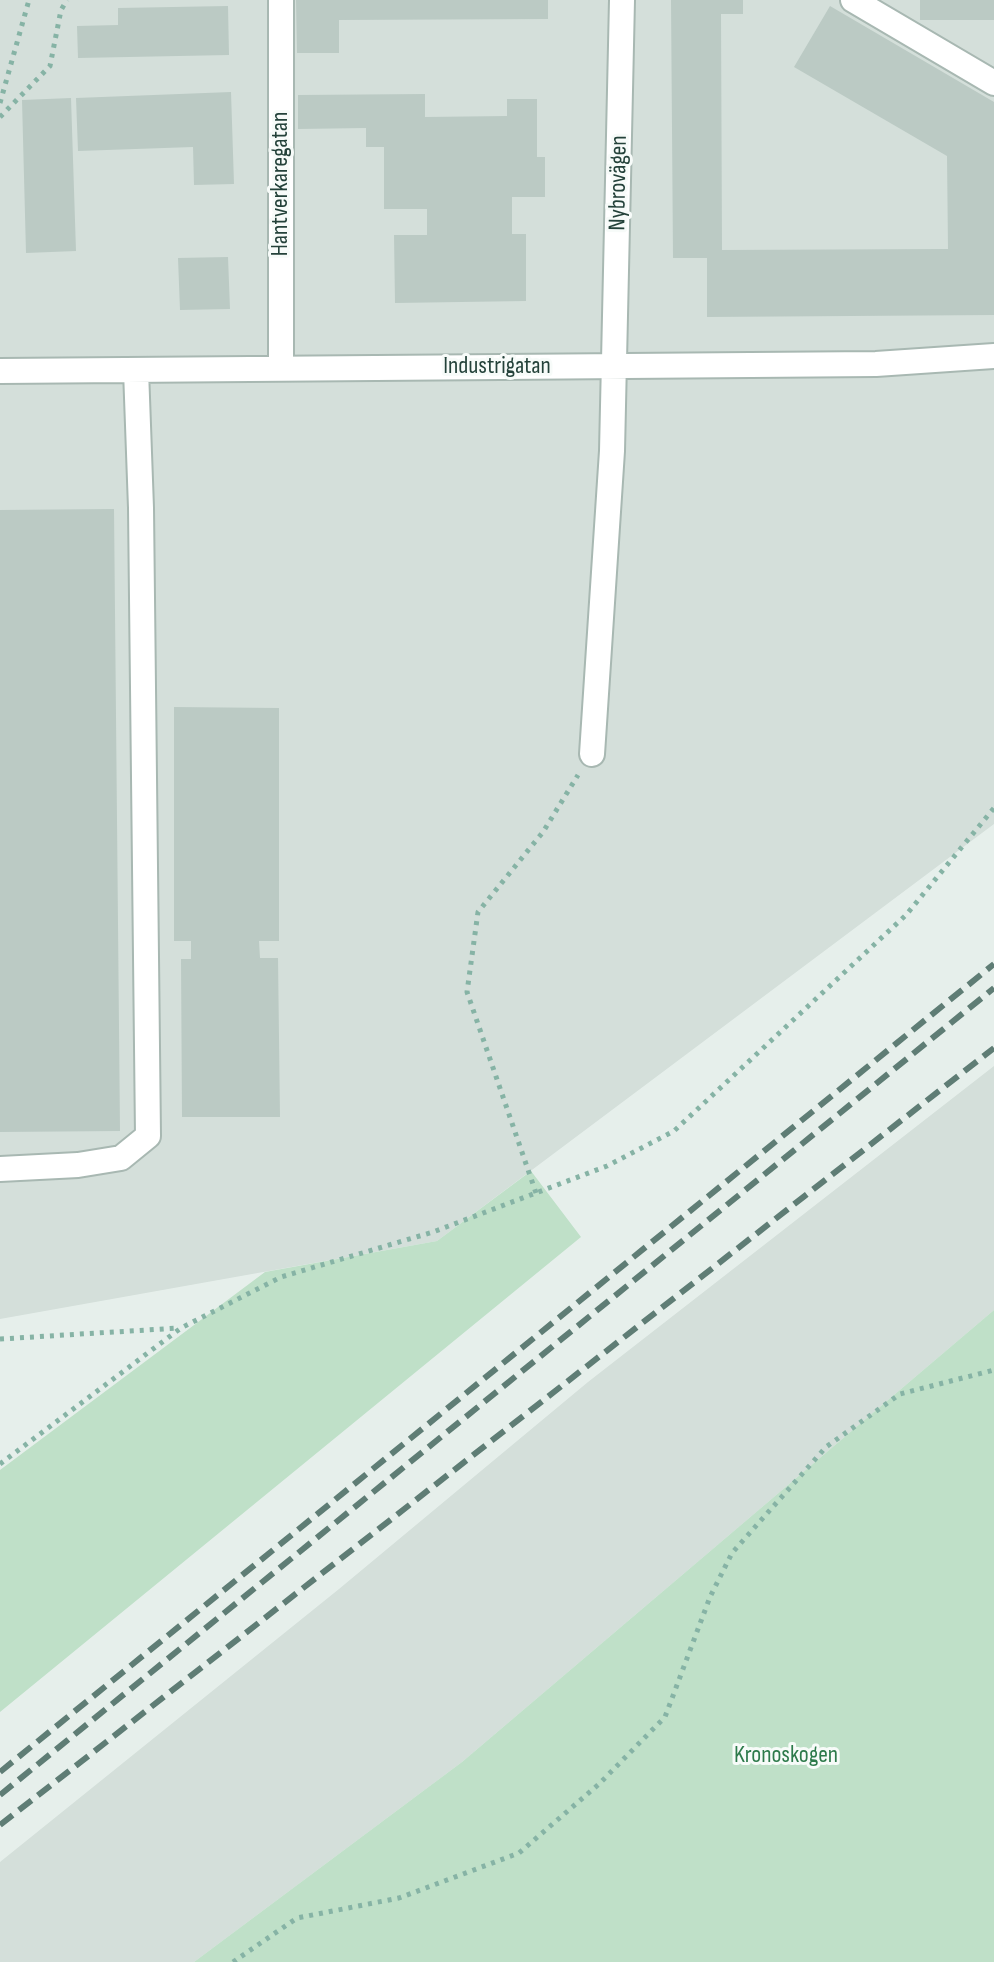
<!DOCTYPE html>
<html>
<head>
<meta charset="utf-8">
<style>
  body { margin:0 }
  canvas { display:block; background:#e6efeb }
</style>
</head>
<body>
<canvas width="994" height="1962"></canvas>
<script>
const context = document.querySelector('canvas').getContext('2d');
context.lineJoin = 'round';
function paint(path, color) {
  context.fillStyle = color;
  context.fill(path, 'evenodd');
}
function stroke(path, color, width, dash) {
  context.strokeStyle = color;
  context.lineWidth = width;
  context.lineCap = dash ? 'butt' : 'round';
  context.setLineDash(dash || []);
  context.stroke(path);
}
function write(font, color, halo, rows, align = 'center') {
  context.font = font + ' "Sofia Sans Condensed",sans-serif';
  context.lineWidth = 6;
  context.setLineDash([]);
  context.textBaseline = 'middle';
  context.strokeStyle = halo;
  context.fillStyle = color;
  for (const [text, x, y, turn = 0] of rows) {
    context.save();
    context.translate(x, y);
    context.rotate((+turn || 0) * Math.PI / 180);
    context.textAlign = isNaN(turn) ? turn : align;
    if (halo) context.strokeText(text, 0, 0);
    context.fillText(text, 0, 0);
    context.restore();
  }
}
paint(new Path2D(`
  M 0,0 L 994,0 L 994,824 L 437,1241 L 0,1319 Z
  M 994,1066 L 994,1310 L 462,1762 L 194,1962 L 0,1962 L 0,1862 L 339,1589 L 588,1382 Z`), '#d4dfda');
paint(new Path2D(`
  M 531,1171 L 581,1237 L 0,1712 L 0,1470 L 265,1272 L 437,1241 Z
  M 994,1310 L 994,1962 L 194,1962 L 462,1762 Z`), '#bfe0c8');
paint(new Path2D(`
  M 296,0 L 548,0 L 548,19 L 339,20 L 339,53 L 297,53 Z
  M 671,0 L 743,0 L 743,14 L 721,14 L 722,250 L 948,249 L 947,156 L 794,67 L 830,6 L 994,102 L 994,315 L 707,317 L 707,258 L 673,258 Z
  M 920,0 L 994,0 L 994,20 L 920,20 Z
  M 228,6 L 229,55 L 78,58 L 77,26 L 118,25 L 118,8 Z
  M 231,92 L 234,184 L 194,185 L 193,147 L 78,151 L 76,98 Z
  M 425,94 L 425,117 L 507,116 L 507,99 L 537,99 L 537,157 L 545,157 L 545,197 L 512,197 L 512,234 L 526,234 L 526,301 L 395,303 L 394,235 L 427,235 L 427,209 L 384,209 L 384,147 L 366,147 L 366,128 L 298,129 L 298,95 Z
  M 71,98 L 76,251 L 26,253 L 22,100 Z
  M 228,257 L 230,309 L 180,310 L 178,258 Z
  M 114,509 L 120,1131 L 0,1132 L 0,510 Z
  M 174,707 L 279,708 L 279,941 L 259,941 L 260,958 L 278,958 L 280,1117 L 182,1117 L 181,959 L 191,959 L 191,941 L 174,941 Z`), '#bbcac4');
const minor = new Path2D(`
  M 281,0 L 281,368
  M 853,0 L 994,83
  M 0,371 L 876,364 L 994,356
  M 592,754 L 612,451 L 622,0
  M 0,1169 L 78,1165 L 121,1158 L 148,1136 L 141,508 L 136,370`);
stroke(minor, '#a8b8b2', 28);
stroke(new Path2D(`
  M 0,103 L 29,0
  M 0,117 L 50,66 L 61,10 L 67,0
  M 536,1193 L 467,992 L 478,912 L 543,832 L 578,775
  M 0,1339 L 179,1328
  M 0,1464 L 181,1328 L 281,1277 L 433,1232 L 607,1166 L 674,1131 L 906,915 L 994,808
  M 233,1962 L 297,1918 L 399,1898 L 519,1853 L 599,1784 L 665,1717 L 710,1597 L 732,1553 L 826,1447 L 900,1394 L 994,1370`), '#86b3a5', 5, [4, 6]);
stroke(minor, '#fff', 24);
stroke(new Path2D(`
  M 0,1772 L 994,964
  M 0,1795 L 994,988
  M 0,1825 L 994,1048`), '#5f7d75', 6, [16, 8]);
write('24px', '#24423a', '#f7fbf9', [
  ["Nybrovägen",619,183,-89],
  ["Hantverkaregatan",281,184,-90],
  ["Industrigatan",497,367]
]);
write('24px', '#2d7a4b', '#f7fbf9', [
  ["Kronoskogen",786,1756]
]);
</script>
</body>
</html>
